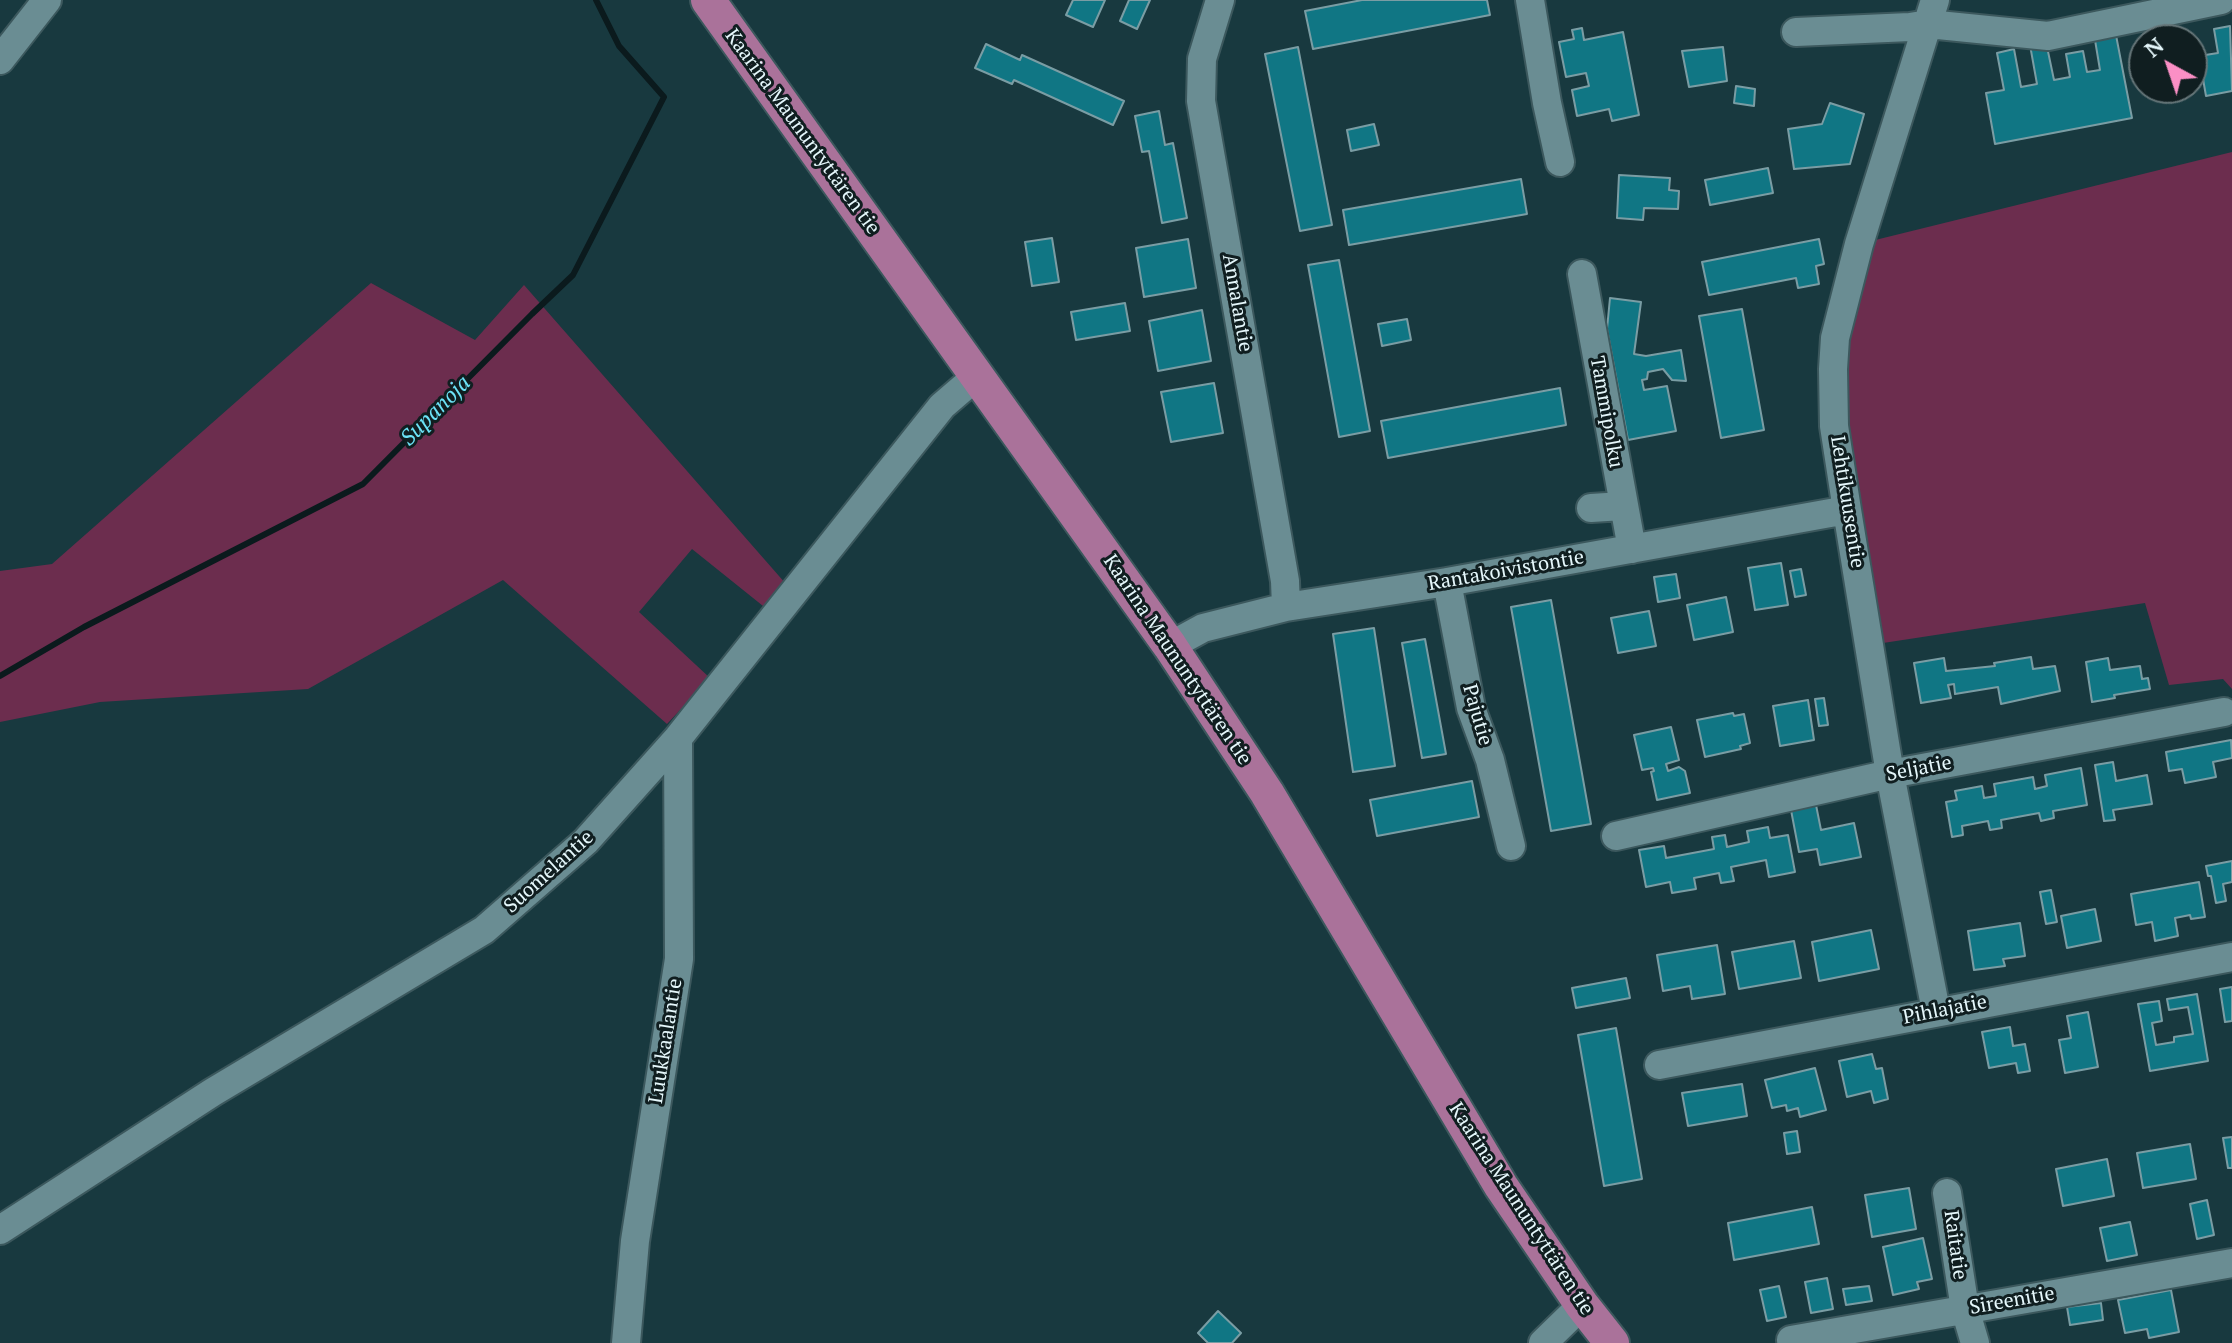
<!DOCTYPE html>
<html>
<head>
<meta charset="utf-8">
<style>
  body { margin:0 }
  #map { position:relative; width:2232px; height:1343px; overflow:hidden; background:#18393f; font-family:"PT Serif",serif }
  canvas { display:block }
  .north { position:absolute; left:2128px; top:24px; width:80px; height:80px; box-sizing:border-box; background:#101e20; border:2px solid #657578; border-radius:50%; rotate:320deg; font-size:22px; font-weight:700; line-height:32px; text-align:center; color:#e5f7fb }
  .north::after { content:''; display:block; margin:auto; width:28px; height:36px; background:#fb8fc5; clip-path:polygon(50% 0,100% 100%,50% 72%,0 100%) }
</style>
</head>
<body>
<div id="map">
<canvas width="2232" height="1343"></canvas>
<div class="north">N</div>
</div>
<script>
const context = document.querySelector('canvas').getContext('2d');
context.lineJoin = 'round';
function paint(path, color) {
  context.fillStyle = color;
  context.fill(path, 'evenodd');
}
function stroke(path, color, width, dash) {
  context.strokeStyle = color;
  context.lineWidth = width;
  context.lineCap = dash ? 'butt' : 'round';
  context.setLineDash(dash || []);
  context.stroke(path);
}
function write(font, color, halo, rows, align = 'center') {
  context.font = font + ' "PT Serif",serif';
  context.lineWidth = 6;
  context.setLineDash([]);
  context.textBaseline = 'middle';
  context.strokeStyle = halo;
  context.fillStyle = color;
  for (const [text, x, y, turn = 0] of rows) {
    context.save();
    context.translate(x, y);
    context.rotate((+turn || 0) * Math.PI / 180);
    context.textAlign = isNaN(turn) ? turn : align;
    if (halo) context.strokeText(text, 0, 0);
    context.fillText(text, 0, 0);
    context.restore();
  }
}
paint(new Path2D(`
  M 2232,152 L 2232,689 L 2223,679 L 2169,685 L 2145,603 L 1870,645 L 1834,427 L 1859,244 Z
  M 371,283 L 475,340 L 524,285 L 786,584 L 768,610 L 692,549 L 639,612 L 710,678 L 667,724 L 503,580 L 308,689 L 100,702 L 0,722 L 0,571 L 52,564 Z`), '#6c2d4e');
stroke(new Path2D(`
  M 0,676 L 84,627 L 363,484 L 532,314 L 573,275 L 664,97 L 619,46 L 596,0`), '#0b1a1d', 6);
const building = new Path2D(`
  M 1073,0 L 1105,0 L 1093,27 L 1066,15 Z
  M 1129,0 L 1150,0 L 1137,29 L 1120,21 Z
  M 1362,0 L 1487,0 L 1490,15 L 1313,49 L 1305,11 Z
  M 2230,26 L 2232,91 L 2206,96 L 2199,56 L 2218,53 L 2214,29 Z
  M 1582,28 L 1584,40 L 1623,32 L 1639,115 L 1612,121 L 1609,109 L 1577,116 L 1572,90 L 1589,86 L 1586,73 L 1566,77 L 1559,42 L 1574,39 L 1572,30 Z
  M 2115,30 L 2132,118 L 1995,144 L 1986,93 L 2004,90 L 1997,53 L 2014,49 L 2021,87 L 2037,84 L 2030,45 L 2046,42 L 2054,80 L 2070,77 L 2066,54 L 2083,51 L 2087,72 L 2100,70 L 2094,34 Z
  M 986,44 L 1020,60 L 1022,55 L 1124,101 L 1113,125 L 1014,80 L 1012,84 L 975,68 Z
  M 1298,47 L 1332,225 L 1300,231 L 1265,54 Z
  M 1723,47 L 1727,81 L 1689,87 L 1682,51 Z
  M 1736,86 L 1755,89 L 1754,106 L 1734,103 Z
  M 1830,103 L 1864,114 L 1850,164 L 1794,169 L 1788,129 L 1822,124 Z
  M 1159,111 L 1165,145 L 1173,143 L 1187,218 L 1162,223 L 1149,151 L 1142,152 L 1135,116 Z
  M 1374,124 L 1379,145 L 1351,151 L 1347,130 Z
  M 1768,168 L 1773,193 L 1710,205 L 1705,180 Z
  M 1619,175 L 1670,178 L 1669,190 L 1679,191 L 1678,209 L 1644,208 L 1643,220 L 1617,218 Z
  M 1521,179 L 1527,214 L 1349,245 L 1343,210 Z
  M 1052,238 L 1059,282 L 1032,286 L 1025,242 Z
  M 1188,239 L 1196,288 L 1144,297 L 1136,248 Z
  M 1819,239 L 1824,264 L 1816,266 L 1819,284 L 1798,288 L 1796,278 L 1709,295 L 1702,262 Z
  M 1339,260 L 1370,431 L 1339,437 L 1308,265 Z
  M 1610,298 L 1641,302 L 1634,354 L 1646,356 L 1681,350 L 1686,381 L 1672,380 L 1663,369 L 1648,372 L 1647,379 L 1642,380 L 1644,390 L 1667,386 L 1676,431 L 1628,440 L 1607,329 Z
  M 1125,303 L 1130,331 L 1076,340 L 1071,312 Z
  M 1742,309 L 1764,430 L 1721,438 L 1699,316 Z
  M 1202,310 L 1211,361 L 1158,371 L 1149,321 Z
  M 1407,319 L 1411,340 L 1382,346 L 1378,324 Z
  M 1214,383 L 1223,433 L 1171,442 L 1161,392 Z
  M 1560,388 L 1566,425 L 1388,458 L 1381,421 Z
  M 1781,563 L 1788,605 L 1755,610 L 1748,568 Z
  M 1801,569 L 1806,595 L 1795,597 L 1790,571 Z
  M 1676,574 L 1680,598 L 1658,602 L 1654,577 Z
  M 1726,597 L 1733,632 L 1694,640 L 1687,605 Z
  M 1551,600 L 1591,824 L 1551,831 L 1511,607 Z
  M 1649,611 L 1656,646 L 1618,653 L 1611,618 Z
  M 1374,628 L 1395,766 L 1353,772 L 1333,634 Z
  M 1425,639 L 1446,754 L 1422,758 L 1402,643 Z
  M 2031,657 L 2033,669 L 2055,666 L 2060,691 L 2001,704 L 1998,687 L 1955,694 L 1954,684 L 1948,685 L 1951,698 L 1921,703 L 1914,663 L 1944,658 L 1946,671 L 1995,666 L 1994,663 Z
  M 2108,658 L 2110,670 L 2140,666 L 2142,679 L 2148,678 L 2150,689 L 2114,695 L 2115,698 L 2092,702 L 2086,662 Z
  M 1824,698 L 1828,725 L 1819,726 L 1815,699 Z
  M 1808,700 L 1814,740 L 1780,746 L 1773,706 Z
  M 1733,713 L 1734,716 L 1744,714 L 1750,743 L 1740,746 L 1741,749 L 1705,757 L 1697,720 Z
  M 1671,727 L 1679,760 L 1666,764 L 1668,771 L 1679,767 L 1685,771 L 1690,793 L 1657,800 L 1651,772 L 1654,771 L 1653,768 L 1642,770 L 1634,735 Z
  M 2231,740 L 2232,758 L 2213,762 L 2216,777 L 2185,783 L 2182,769 L 2169,771 L 2166,752 Z
  M 2113,762 L 2116,781 L 2147,775 L 2152,804 L 2113,810 L 2115,820 L 2104,821 L 2095,765 Z
  M 2081,768 L 2087,805 L 2053,811 L 2054,818 L 2041,821 L 2039,813 L 2001,820 L 2002,828 L 1990,830 L 1988,821 L 1962,826 L 1963,835 L 1952,837 L 1946,802 L 1957,800 L 1955,791 L 1982,786 L 1984,798 L 1996,796 L 1994,784 L 2033,777 L 2035,789 L 2047,786 L 2045,775 Z
  M 1472,781 L 1479,817 L 1377,836 L 1370,800 Z
  M 1816,805 L 1821,830 L 1854,823 L 1861,857 L 1820,865 L 1817,849 L 1799,852 L 1791,810 Z
  M 1768,827 L 1770,838 L 1788,835 L 1795,872 L 1769,877 L 1766,860 L 1731,867 L 1734,881 L 1721,883 L 1719,873 L 1694,878 L 1696,889 L 1672,893 L 1670,882 L 1646,887 L 1639,850 L 1664,846 L 1666,858 L 1714,849 L 1712,837 L 1725,835 L 1727,847 L 1749,842 L 1747,831 Z
  M 2232,861 L 2232,882 L 2223,884 L 2226,901 L 2216,903 L 2211,876 L 2208,876 L 2206,866 Z
  M 2199,882 L 2205,917 L 2191,919 L 2190,915 L 2175,918 L 2178,936 L 2155,941 L 2152,922 L 2136,925 L 2131,894 Z
  M 2051,890 L 2057,922 L 2046,924 L 2040,892 Z
  M 2095,909 L 2101,941 L 2067,948 L 2061,916 Z
  M 2020,923 L 2025,956 L 2003,959 L 2005,966 L 1974,970 L 1968,931 Z
  M 1871,930 L 1879,969 L 1819,981 L 1812,942 Z
  M 1794,941 L 1801,978 L 1739,989 L 1732,952 Z
  M 1717,945 L 1725,994 L 1692,999 L 1690,986 L 1663,991 L 1657,955 Z
  M 1626,978 L 1630,998 L 1576,1008 L 1572,988 Z
  M 2232,987 L 2232,1021 L 2225,1022 L 2220,989 Z
  M 2197,994 L 2208,1061 L 2150,1071 L 2138,1004 L 2159,1001 L 2162,1021 L 2152,1023 L 2156,1045 L 2174,1042 L 2174,1037 L 2193,1034 L 2188,1007 L 2169,1010 L 2167,999 Z
  M 2088,1012 L 2098,1067 L 2065,1073 L 2059,1040 L 2071,1038 L 2067,1016 Z
  M 2010,1027 L 2013,1046 L 2025,1044 L 2030,1071 L 2018,1073 L 2016,1063 L 1989,1068 L 1982,1032 Z
  M 1616,1028 L 1642,1179 L 1604,1186 L 1578,1035 Z
  M 1872,1054 L 1876,1069 L 1882,1068 L 1888,1099 L 1874,1103 L 1871,1091 L 1847,1097 L 1839,1061 Z
  M 1815,1068 L 1826,1110 L 1800,1117 L 1798,1108 L 1787,1111 L 1786,1105 L 1772,1108 L 1765,1080 Z
  M 1742,1084 L 1747,1116 L 1688,1126 L 1682,1093 Z
  M 1797,1131 L 1800,1152 L 1787,1154 L 1784,1133 Z
  M 2232,1137 L 2232,1168 L 2228,1168 L 2223,1138 Z
  M 2190,1144 L 2196,1179 L 2143,1188 L 2137,1153 Z
  M 2107,1159 L 2114,1196 L 2063,1206 L 2056,1169 Z
  M 1909,1188 L 1916,1229 L 1872,1237 L 1865,1195 Z
  M 2207,1200 L 2214,1235 L 2197,1239 L 2190,1204 Z
  M 1812,1207 L 1819,1244 L 1734,1260 L 1728,1223 Z
  M 2130,1222 L 2137,1255 L 2107,1261 L 2100,1228 Z
  M 1923,1238 L 1932,1279 L 1917,1282 L 1919,1289 L 1893,1295 L 1883,1247 Z
  M 1827,1278 L 1833,1309 L 1811,1313 L 1805,1282 Z
  M 1779,1286 L 1786,1317 L 1767,1321 L 1760,1290 Z
  M 1869,1286 L 1872,1301 L 1846,1305 L 1843,1289 Z
  M 2171,1290 L 2179,1332 L 2149,1338 L 2147,1329 L 2125,1333 L 2118,1300 Z
  M 2101,1303 L 2103,1320 L 2070,1325 L 2067,1307 Z
  M 1218,1311 L 1241,1333 L 1232,1343 L 1208,1343 L 1198,1333 Z`);
paint(building, '#107684');
stroke(building, '#7a9da4', 2);
const minor = new Path2D(`
  M 1220,0 L 1202,59 L 1201,101 L 1285,581 L 1286,607
  M 1530,0 L 1547,103 L 1560,162
  M 1935,0 L 1859,244 L 1835,338 L 1833,369 L 1834,426 L 1847,510 L 1890,774 L 1936,1011
  M 1796,32 L 1910,27 L 1928,24 L 2048,36 L 2221,0
  M 0,60 L 47,0
  M 1582,274 L 1632,549
  M 1591,508 L 1623,506
  M 1447,582 L 1471,708 L 1490,760 L 1511,846
  M 1170,646 L 1203,628 L 1286,607 L 1447,582 L 1847,510
  M 1616,836 L 1890,774 L 2224,712
  M 1659,1065 L 2232,957
  M 1947,1193 L 1965,1309 L 1975,1343
  M 0,1230 L 213,1092 L 484,930 L 586,841 L 678,738 L 942,406 L 978,375
  M 1791,1340 L 2232,1263
  M 626,1343 L 635,1241 L 679,959 L 678,738
  M 1543,1343 L 1582,1305`);
const major = new Path2D(`
  M 708,0 L 1170,646 L 1267,793 L 1501,1186 L 1582,1305 L 1612,1343`);
stroke(minor, '#3c585d', 32);
stroke(major, '#3c585d', 38);
stroke(minor, '#6a8d93', 28);
stroke(major, '#aa729a', 34);
write('20px', '#e5f7fb', '#101e20', [
  ["Kaarina Maununtyttären tie",802,132,54],
  ["Annalantie",1237,303,80],
  ["Tammipolku",1606,412,80],
  ["Lehtikuusentie",1847,502,81],
  ["Rantakoivistontie",1506,571,-10],
  ["Kaarina Maununtyttären tie",1177,660,56],
  ["Pajutie",1477,715,74],
  ["Seljatie",1919,769,-11],
  ["Suomelantie",549,872,-42],
  ["Pihlajatie",1945,1010,-11],
  ["Luukkaalantie",666,1041,-81],
  ["Kaarina Maununtyttären tie",1521,1209,57],
  ["Raitatie",1955,1245,82],
  ["Sireenitie",2012,1301,-10]
]);
write('italic 22px', '#6ce3f7', '#101e20', [
  ["Supanoja",436,411,-45]
]);
</script>
</body>
</html>
